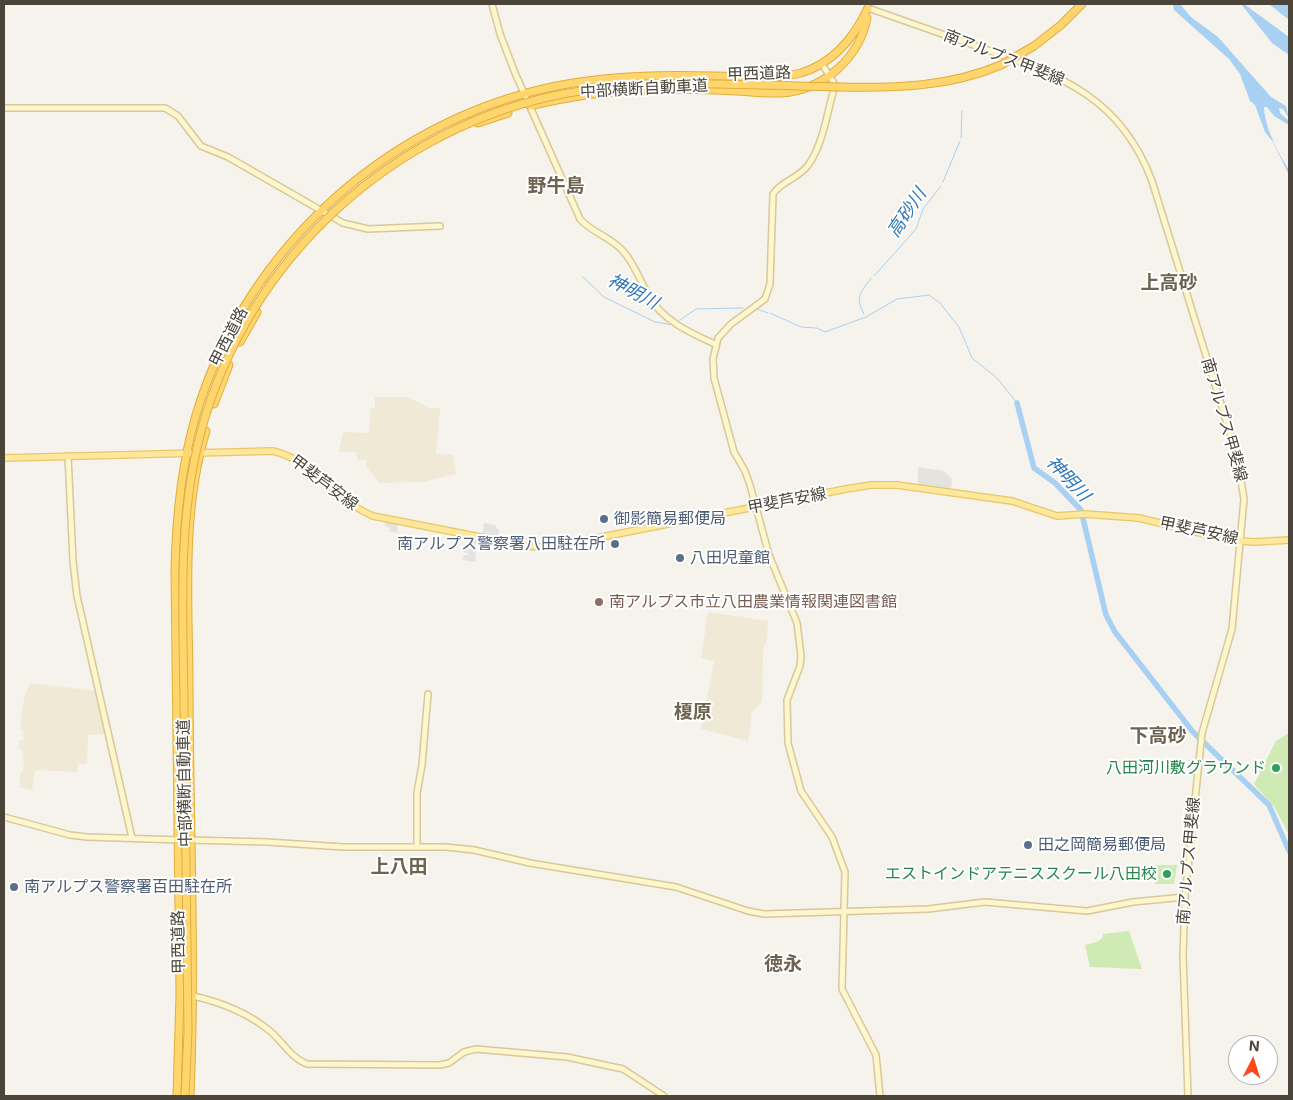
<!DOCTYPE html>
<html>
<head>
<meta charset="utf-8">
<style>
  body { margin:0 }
  #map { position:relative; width:1293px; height:1100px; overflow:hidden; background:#f6f3ec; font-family:Inter,sans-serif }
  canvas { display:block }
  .frame { position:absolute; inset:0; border:5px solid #4b4539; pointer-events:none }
  .north { position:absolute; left:1228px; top:1035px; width:50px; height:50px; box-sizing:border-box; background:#fff; border:1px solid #b7b5b0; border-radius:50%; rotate:5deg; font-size:14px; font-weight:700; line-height:20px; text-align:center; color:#4b4539 }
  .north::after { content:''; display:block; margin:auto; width:18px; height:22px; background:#fd4a1c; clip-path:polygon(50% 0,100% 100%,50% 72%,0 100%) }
</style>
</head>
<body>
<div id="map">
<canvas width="1293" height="1100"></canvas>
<div class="frame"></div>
<div class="north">N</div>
</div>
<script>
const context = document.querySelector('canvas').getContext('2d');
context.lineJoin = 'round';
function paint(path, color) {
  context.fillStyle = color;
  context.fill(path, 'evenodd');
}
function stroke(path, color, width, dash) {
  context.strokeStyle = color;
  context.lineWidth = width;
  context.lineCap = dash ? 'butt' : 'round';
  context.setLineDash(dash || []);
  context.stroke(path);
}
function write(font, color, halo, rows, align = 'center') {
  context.font = font + ' Inter,"Noto Sans JP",sans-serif';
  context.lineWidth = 4;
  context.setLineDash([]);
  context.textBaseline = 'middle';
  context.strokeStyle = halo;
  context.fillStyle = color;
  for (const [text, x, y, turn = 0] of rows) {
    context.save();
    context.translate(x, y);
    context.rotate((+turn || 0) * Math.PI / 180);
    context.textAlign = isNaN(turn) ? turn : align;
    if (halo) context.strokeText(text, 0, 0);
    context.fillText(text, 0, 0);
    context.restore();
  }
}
paint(new Path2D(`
  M 375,397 L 408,397 L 429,408 L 440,408 L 436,454 L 453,455 L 456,474 L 422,482 L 380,483 L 367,468 L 366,459 L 358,461 L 356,452 L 339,452 L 343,432 L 369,433 L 371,408 L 375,408 Z
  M 708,612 L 768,621 L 767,641 L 764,646 L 763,656 L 762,702 L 752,712 L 748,741 L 701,729 L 714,661 L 701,658 Z
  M 31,683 L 96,691 L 106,734 L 88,735 L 87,764 L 78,764 L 77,772 L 35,770 L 32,790 L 19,787 L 20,773 L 22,773 L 24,767 L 22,749 L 19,749 L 19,741 L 24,740 L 23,730 L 20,730 L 22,709 L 26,692 Z`), '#efe9d6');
paint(new Path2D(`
  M 1289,733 L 1289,833 L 1288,833 L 1275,808 L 1254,784 L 1276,741 Z
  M 1157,865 L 1177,865 L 1174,884 L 1155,884 L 1155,880 L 1158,879 Z
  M 1129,931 L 1142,969 L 1090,967 L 1085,945 L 1099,941 L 1103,937 L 1103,934 Z`), '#cfeab4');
paint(new Path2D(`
  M 918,467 L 944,471 L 952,479 L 951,489 L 918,485 Z
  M 385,521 L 398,523 L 397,533 L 389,531 L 390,527 L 385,526 Z
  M 484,523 L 496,525 L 496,528 L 499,529 L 498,538 L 482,536 Z
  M 467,538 L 477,540 L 475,562 L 463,560 L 464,555 L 468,555 L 468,553 L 464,552 L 465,548 L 473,549 L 474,542 L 466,540 Z`), '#e5e3e0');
paint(new Path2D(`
  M 1173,4 L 1180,4 L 1191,17 L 1218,37 L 1271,97 L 1286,106 L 1289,118 L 1283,109 L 1279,108 L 1280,113 L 1289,121 L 1289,125 L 1274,116 L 1267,107 L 1264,107 C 1265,129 1278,152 1289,170 L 1289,175 L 1273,142 L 1265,132 L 1255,105 L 1250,101 L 1240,74 L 1229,59 L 1174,10 Z
  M 1241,4 L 1244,4 L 1289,37 L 1289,55 L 1272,43 Z
  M 1269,4 L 1289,4 L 1289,20 Z`), '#a8d0f2');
stroke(new Path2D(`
  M 961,138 L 962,111
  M 943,182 L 960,141
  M 874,276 L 916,229 L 923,209 L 941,186
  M 583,277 L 604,297 L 655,322 L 673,325
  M 757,309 L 768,313
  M 770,313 L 801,327 L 817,328 L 825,332 L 866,317 L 897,299 L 929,295 L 940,303 L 959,327 L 972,358 L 997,378 L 1017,403
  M 864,314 C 855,297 860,293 871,278
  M 680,320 L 696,309 L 743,308`), '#a8d0f2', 1);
stroke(new Path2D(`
  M 1017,403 L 1034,468 L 1055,483 L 1081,510 L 1106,615 L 1115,632 L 1193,732 L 1269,805 L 1289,851`), '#a8d0f2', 5.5);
const secondary = new Path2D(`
  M 492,4 L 500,34 L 515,73 L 580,219 C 592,233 611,237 623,251 C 634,263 640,280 648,295 C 662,320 690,333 715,344
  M 868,8 C 905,21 942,34 979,47 C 1058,75 1120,95 1152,181 L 1237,456 L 1244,499 L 1232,629 L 1202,733 L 1185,897 L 1183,956 L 1188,1096
  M 822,64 L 834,83 L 834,89 C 827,113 823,144 809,164 C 800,178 781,181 773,194 L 770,284 L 765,299 L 731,324 L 718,338 L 713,359 L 714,378 L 734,452 L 745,471 L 750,485 L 769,555 L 797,623 L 801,656 L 800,666 L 787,700 L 788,743 L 801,791 L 832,837 L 845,872 L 842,989 L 876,1055 L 880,1096
  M 4,108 L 165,108 L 178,116 L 201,146 L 228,157 L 343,223 L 368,229 L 440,226
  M 68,456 L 73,561 L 77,596 L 132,838
  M 4,817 L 70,835 L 87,837 L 181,840
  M 189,840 L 267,842 L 343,847 L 446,847 L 474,850 L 530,863 L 676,887 L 748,911 L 764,914 L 928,909 L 985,902 L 1087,911 L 1133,902 L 1185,897
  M 417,847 L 417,793 L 422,765 L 428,694
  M 193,996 C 220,1002 248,1013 270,1031 C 283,1042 291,1058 307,1064 L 440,1065 L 449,1063 L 464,1052 L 476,1049 L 567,1057 L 623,1069 L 664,1096`);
const primary = new Path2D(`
  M 4,458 L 273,451 C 313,460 336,501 373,516 L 526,546 L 544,547 L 566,544 L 846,489 L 871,485 L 897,485 L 1012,501 L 1057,516 L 1085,514 L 1139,518 L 1230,540 L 1254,542 L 1289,540`);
const highway = new Path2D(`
  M 1034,46 L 1061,25 L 1082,4
  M 841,87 C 897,88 949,87 1001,65
  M 530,106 C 567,97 605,91 644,90 C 668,89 692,89 716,90 C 738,90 759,94 781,93 C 823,90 859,59 867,18
  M 478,123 L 508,113
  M 240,342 L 257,312
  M 214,404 L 229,365
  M 177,1096 L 180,995 L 175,571 C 176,518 181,466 196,415 C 247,244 396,112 573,83 C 619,75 667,75 715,76 C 742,76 774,80 801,73 C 833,63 854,38 868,8
  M 190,1096 C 196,956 189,816 189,676 C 188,594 182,510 206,431`);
stroke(secondary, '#d6c99b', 8);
stroke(primary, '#e6c869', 8);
stroke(highway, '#e1ad3b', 9);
stroke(secondary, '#fff6cd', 5);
stroke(primary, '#ffe89c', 5.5);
stroke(highway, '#ffd66e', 7);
const highwayBridge = new Path2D(`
  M 1001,65 L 1034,46
  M 185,1096 L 188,1031 C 187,921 185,811 184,700 C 183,616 178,531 197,448 C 236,274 379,134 553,96 C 647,76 746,86 841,87`);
stroke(highwayBridge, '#e1ad3b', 9, []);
stroke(highwayBridge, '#ffd66e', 7);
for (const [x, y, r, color] of [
  [604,519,5,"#5c6f8a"],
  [615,544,5,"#5c6f8a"],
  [680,558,5,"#5c6f8a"],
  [599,602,5,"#8d6e63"],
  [1276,768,5,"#2e9e5b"],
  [1028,845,5,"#5c6f8a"],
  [1167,874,5,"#2e9e5b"],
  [14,887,5,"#5c6f8a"]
]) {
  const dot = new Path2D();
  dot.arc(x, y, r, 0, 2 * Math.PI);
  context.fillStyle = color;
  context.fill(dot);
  stroke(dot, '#fff', 2);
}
write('16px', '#4b4539', '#fff', [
  ["南アルプス甲斐線",1004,58,21],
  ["甲西道路",759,74,-2],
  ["中部横断自動車道",644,89,-3],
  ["甲西道路",229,337,-63],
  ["南アルプス甲斐線",1224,420,74],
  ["甲斐芦安線",324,483,37],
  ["甲斐芦安線",787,501,-11],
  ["甲斐芦安線",1199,531,12],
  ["中部横断自動車道",185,783,-91],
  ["南アルプス甲斐線",1189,861,-85],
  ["甲西道路",179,942,-91]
]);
write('16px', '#4e5e75', '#fff', [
  ["御影簡易郵便局",614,519],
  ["南アルプス警察署八田駐在所",605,544,"right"],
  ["八田児童館",690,558],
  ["田之岡簡易郵便局",1038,845],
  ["南アルプス警察署百田駐在所",24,887]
], 'left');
write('16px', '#785e54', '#fff', [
  ["南アルプス市立八田農業情報関連図書館",609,602]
], 'left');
write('16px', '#27864d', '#fff', [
  ["八田河川敷グラウンド",1266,768],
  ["エストインドアテニススクール八田校",1157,874]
], 'right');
write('italic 18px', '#2e78ba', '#fff', [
  ["高砂川",907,213,-56],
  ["神明川",633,292,28],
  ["神明川",1068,479,47]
]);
write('bold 19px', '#6e6350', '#fff', [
  ["野牛島",556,186],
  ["上高砂",1169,283],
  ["榎原",693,712],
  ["下高砂",1158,736],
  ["上八田",399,867],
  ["徳永",783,964]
]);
</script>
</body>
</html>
